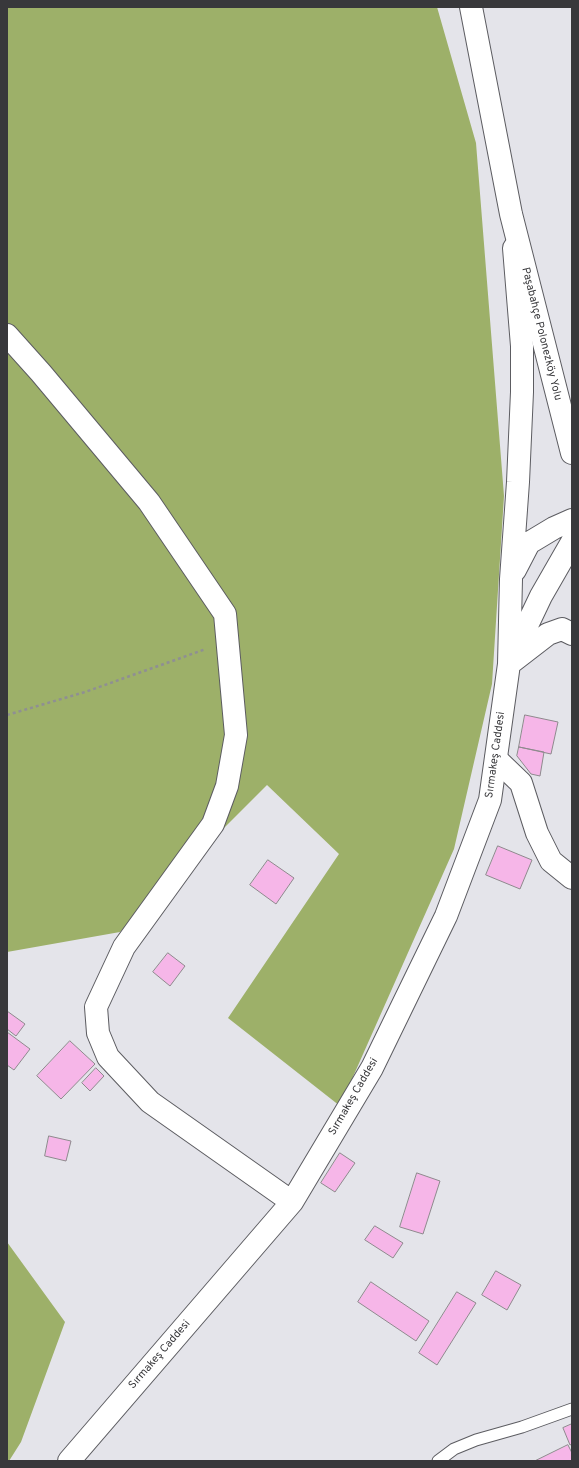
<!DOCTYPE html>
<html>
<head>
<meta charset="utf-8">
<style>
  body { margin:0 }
  #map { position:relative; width:579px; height:1468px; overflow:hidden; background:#e4e4ea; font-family:Overpass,sans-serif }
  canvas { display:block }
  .frame { position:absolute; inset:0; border:8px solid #38383b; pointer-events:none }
</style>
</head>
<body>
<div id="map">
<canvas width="579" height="1468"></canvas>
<div class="frame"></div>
</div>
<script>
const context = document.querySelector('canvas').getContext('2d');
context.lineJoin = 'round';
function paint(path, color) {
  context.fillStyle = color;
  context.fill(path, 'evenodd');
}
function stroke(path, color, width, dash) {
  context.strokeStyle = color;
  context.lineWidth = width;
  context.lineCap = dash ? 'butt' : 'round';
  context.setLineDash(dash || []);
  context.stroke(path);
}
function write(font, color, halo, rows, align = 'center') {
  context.font = font + ' Overpass,sans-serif';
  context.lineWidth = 3;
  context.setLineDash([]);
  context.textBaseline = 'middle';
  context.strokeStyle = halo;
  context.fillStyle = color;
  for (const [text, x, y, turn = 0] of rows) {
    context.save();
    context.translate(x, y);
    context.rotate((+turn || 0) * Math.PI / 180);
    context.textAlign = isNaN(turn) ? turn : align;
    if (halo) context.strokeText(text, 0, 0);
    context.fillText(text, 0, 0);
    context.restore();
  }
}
paint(new Path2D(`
  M 7,7 L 437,7 L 476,143 L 504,496 L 492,684 L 454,849 L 340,1106 L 228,1018 L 339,854 L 267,785 L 120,932 L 7,952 Z
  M 7,1242 L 65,1322 L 21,1442 L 9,1461 L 7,1461 Z`), '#9db069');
const building = new Path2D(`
  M 525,715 L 558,722 L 551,754 L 519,747 Z
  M 519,747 L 544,752 L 540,776 L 531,774 L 517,756 Z
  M 498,846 L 532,860 L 520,889 L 486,875 Z
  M 268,860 L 294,878 L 276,904 L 250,885 Z
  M 168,953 L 185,966 L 170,986 L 153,972 Z
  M 7,1011 L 25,1024 L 16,1036 L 7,1029 Z
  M 7,1032 L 30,1049 L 14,1070 L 7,1065 Z
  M 70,1041 L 95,1064 L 61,1099 L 37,1076 Z
  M 96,1068 L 104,1076 L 90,1091 L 82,1083 Z
  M 49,1136 L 71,1141 L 66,1161 L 45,1156 Z
  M 340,1153 L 355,1163 L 335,1192 L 321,1183 Z
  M 417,1173 L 440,1181 L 423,1234 L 400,1227 Z
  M 375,1226 L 403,1243 L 393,1258 L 365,1240 Z
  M 496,1271 L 521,1285 L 507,1310 L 482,1295 Z
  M 371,1282 L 429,1321 L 416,1341 L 358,1302 Z
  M 457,1292 L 476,1303 L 437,1365 L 419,1353 Z
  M 572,1424 L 572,1444 L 570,1445 L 563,1428 Z
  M 568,1445 L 572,1453 L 572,1461 L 535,1461 Z`);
paint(building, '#f6b6e8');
stroke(building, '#8e898d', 1);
const lane = new Path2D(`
  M 438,1461 L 454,1449 L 476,1440 L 522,1427 L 572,1409`);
const street = new Path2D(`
  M 496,759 L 521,783 L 537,833 L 551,861 L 572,878`);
const secondary = new Path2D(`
  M 7,335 L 41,373 L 149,502 L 225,614 L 236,735 L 227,786 L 213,824 L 124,947 L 96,1007 L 98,1033 L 108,1057 L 150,1102 L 292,1202
  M 515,570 L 529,543 L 554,528 L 572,520
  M 512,657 L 541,596 L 572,542
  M 513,661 L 548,634 L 562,629 L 572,634
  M 69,1461 L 292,1202 L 372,1068 L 446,916 L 490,800 L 509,664 L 511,579 L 518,482 L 522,392 L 522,346 L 514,248`);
const primary = new Path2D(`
  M 471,7 L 511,214 L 572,453`);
stroke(lane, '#5c5c61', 13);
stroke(street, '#5c5c61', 24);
stroke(secondary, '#5c5c61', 24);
stroke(primary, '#5c5c61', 24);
stroke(new Path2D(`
  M 7,715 L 85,692 L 206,649`), '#8f8f93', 2.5, [3, 3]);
stroke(lane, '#fff', 11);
stroke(street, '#fff', 22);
stroke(secondary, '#fff', 22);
stroke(primary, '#fff', 22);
write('11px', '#38383b', '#fff', [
  ["Paşabahçe Polonezköy Yolu",541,334,76],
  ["Sırmakeş Caddesi",496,755,-82],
  ["Sırmakeş Caddesi",354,1097,-60],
  ["Sırmakeş Caddesi",160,1355,-49]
]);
</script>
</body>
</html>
